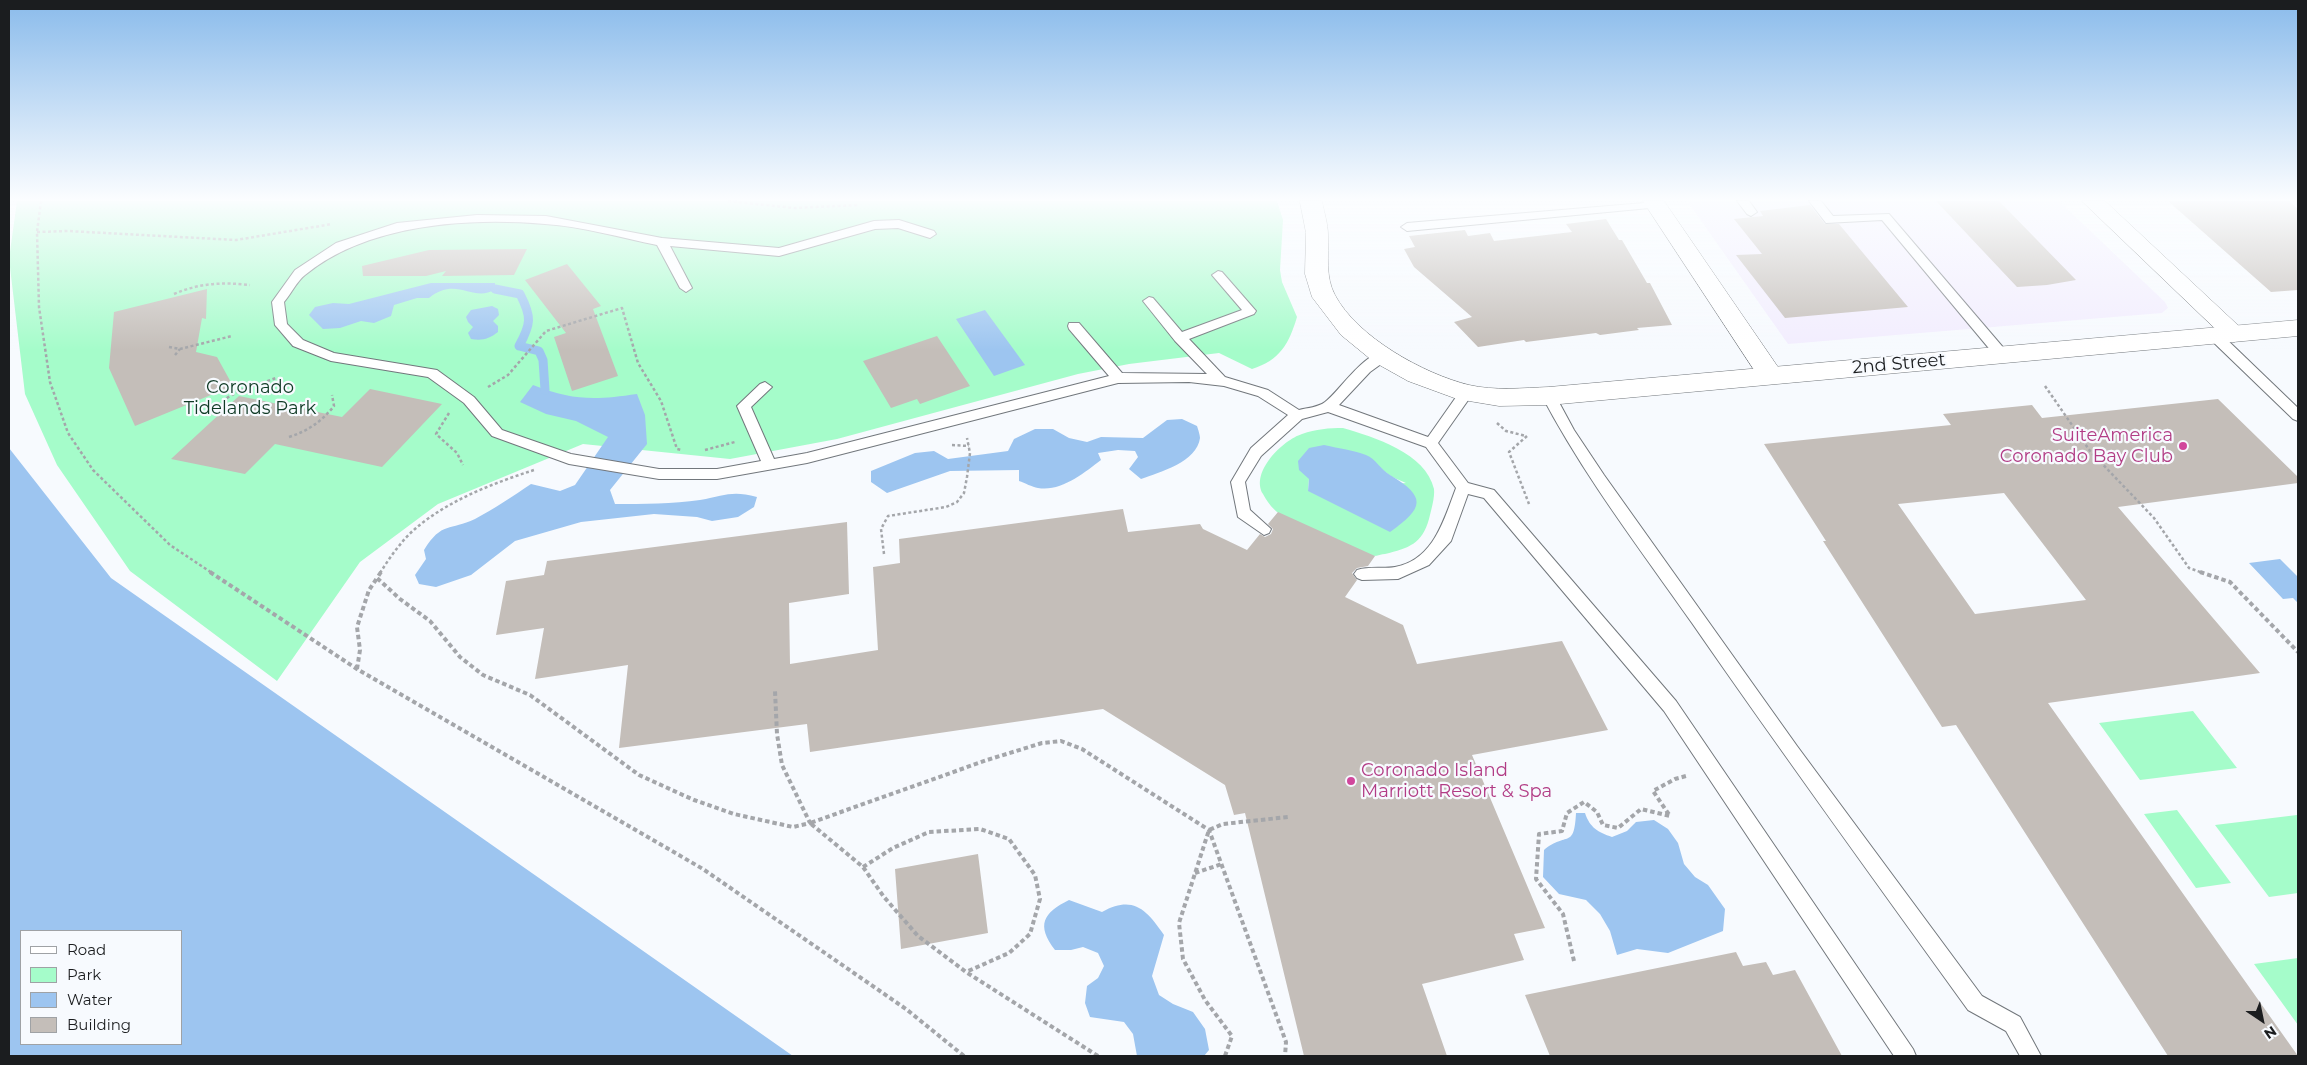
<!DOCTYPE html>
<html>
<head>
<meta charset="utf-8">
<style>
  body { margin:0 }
  #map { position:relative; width:2307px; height:1065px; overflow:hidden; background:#f7fafe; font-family:Montserrat,sans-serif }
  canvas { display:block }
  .frame { position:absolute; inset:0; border:10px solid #1b1d1f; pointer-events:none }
  .legend { position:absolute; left:20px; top:930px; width:162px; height:115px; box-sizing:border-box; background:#f7fafe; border:1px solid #9fa2a5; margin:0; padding:6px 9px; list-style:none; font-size:15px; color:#1b1d1f }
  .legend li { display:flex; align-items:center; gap:10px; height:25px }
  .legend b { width:25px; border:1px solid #9fa2a5 }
  .north { position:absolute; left:2237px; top:995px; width:50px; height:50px; -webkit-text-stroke:4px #f7fafe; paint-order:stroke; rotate:146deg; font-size:14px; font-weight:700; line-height:20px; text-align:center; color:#1b1d1f }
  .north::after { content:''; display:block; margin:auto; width:18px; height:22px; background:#1b1d1f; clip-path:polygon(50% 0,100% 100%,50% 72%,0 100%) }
</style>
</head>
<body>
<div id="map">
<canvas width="2307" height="1065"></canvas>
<div class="frame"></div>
<ul class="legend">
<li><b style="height:6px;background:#fff"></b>Road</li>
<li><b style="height:14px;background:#a5fcca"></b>Park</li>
<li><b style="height:14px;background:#9dc5f0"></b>Water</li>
<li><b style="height:14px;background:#c4beb9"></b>Building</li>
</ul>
<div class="north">N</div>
</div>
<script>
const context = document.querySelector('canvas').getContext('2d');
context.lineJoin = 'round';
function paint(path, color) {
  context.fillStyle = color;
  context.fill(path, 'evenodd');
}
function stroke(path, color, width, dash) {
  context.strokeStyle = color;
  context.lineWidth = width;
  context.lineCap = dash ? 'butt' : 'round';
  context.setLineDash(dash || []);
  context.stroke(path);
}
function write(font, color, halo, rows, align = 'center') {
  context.font = font + ' Montserrat,sans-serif';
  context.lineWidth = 4.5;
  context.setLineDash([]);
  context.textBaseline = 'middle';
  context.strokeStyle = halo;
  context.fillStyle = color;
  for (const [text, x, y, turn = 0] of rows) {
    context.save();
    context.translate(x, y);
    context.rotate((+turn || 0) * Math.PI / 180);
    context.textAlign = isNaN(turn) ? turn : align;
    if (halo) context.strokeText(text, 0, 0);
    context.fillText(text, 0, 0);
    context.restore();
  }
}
paint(new Path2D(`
  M 1687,201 L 2059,201 L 2165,302 L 2168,308 L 2162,313 L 1788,344 Z`), '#f2edfe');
paint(new Path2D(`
  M 17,201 L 1277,201 L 1283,220 L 1280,270 L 1282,282 L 1297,317 C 1289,344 1280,360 1252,369 L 1219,353 L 1129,364 L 1078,374 L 837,439 L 730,459 L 583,444 L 438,504 L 360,562 L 277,681 L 130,571 L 57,465 L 25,394 L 9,259 Z
  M 1343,428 C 1374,437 1426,453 1434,489 C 1435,497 1431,511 1429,519 C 1422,544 1409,548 1385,554 C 1382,554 1377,556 1374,556 C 1366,554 1283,517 1277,512 C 1272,508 1266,500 1263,494 C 1250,472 1283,440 1302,434 C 1316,429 1329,428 1343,428 ZM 1354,453 C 1374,457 1373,463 1388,474 C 1393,478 1400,480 1406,483 L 1308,491 L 1309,479 Z
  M 2193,711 L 2237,768 L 2140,780 L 2099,723 Z
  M 2177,810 L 2231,883 L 2196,888 L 2144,814 Z
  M 2297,815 L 2298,893 L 2269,897 L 2215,825 Z
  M 2298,958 L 2298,1025 L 2254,964 Z`), '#a5fcca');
paint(new Path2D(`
  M 431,283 L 495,283 L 495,289 C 474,304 457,275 429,298 L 417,298 L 394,305 L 391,316 L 374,323 L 361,321 L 340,328 L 323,329 L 309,315 L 315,307 L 333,303 L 349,304 Z
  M 492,306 L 498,309 L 499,315 L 493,321 L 498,326 L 498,332 C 489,339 482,341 471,339 L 468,333 L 473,327 L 468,322 L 466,317 L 471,310 Z
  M 985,310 L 1025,365 L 994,376 L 956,319 Z
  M 533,385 C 573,401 596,400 637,394 L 645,415 L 647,444 L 610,490 L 615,504 C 643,504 673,504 700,500 C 725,496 731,490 757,497 L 754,507 L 738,517 L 712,521 L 697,517 L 654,514 L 581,522 L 515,541 L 471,575 L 436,587 L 419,584 L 415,575 L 426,559 L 424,550 C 442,521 450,531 475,519 C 494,509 513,496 531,484 L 560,491 L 575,485 L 608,437 L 576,421 L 546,414 L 520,402 Z
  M 1182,419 L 1197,426 C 1198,429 1200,435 1200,438 C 1197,462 1160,472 1141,479 L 1129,469 L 1138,457 L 1135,451 L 1118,450 L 1098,453 L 1101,460 C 1084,473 1061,492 1038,488 C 1032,487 1025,483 1019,481 L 1019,470 L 950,471 L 887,493 L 871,482 L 871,471 L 915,453 L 934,451 L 948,459 L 1008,451 L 1014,439 L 1035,429 L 1053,429 L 1069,438 L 1087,442 L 1101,437 L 1143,438 L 1167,420 Z
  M 1324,445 C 1337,448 1353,450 1366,455 C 1376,459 1381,470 1390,475 C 1427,497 1424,508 1390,532 L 1308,491 L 1309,479 L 1299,470 L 1298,461 L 1309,448 Z
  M 9,448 L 111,578 L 793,1056 L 9,1056 ZM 181,931 L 181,1044 L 21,1044 L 21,931 Z
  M 2280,559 L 2298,577 L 2298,603 L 2293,598 L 2283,599 L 2249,563 Z
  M 1576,813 L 1585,813 C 1590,828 1598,832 1612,837 L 1627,831 L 1636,822 L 1654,820 L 1668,829 L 1678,843 L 1684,864 L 1695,877 L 1708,885 L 1725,909 L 1723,931 L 1668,953 L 1637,949 L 1617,955 L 1610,931 L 1600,914 L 1586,900 L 1559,894 L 1543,877 L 1544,850 C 1567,831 1574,850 1576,813 Z
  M 1069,900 L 1102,912 C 1133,895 1146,909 1164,935 L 1152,976 L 1159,995 L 1173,1004 L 1193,1012 L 1205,1029 L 1209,1050 L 1204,1056 L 1137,1056 L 1133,1034 L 1124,1022 L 1090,1017 L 1085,1003 L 1087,986 L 1098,978 L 1104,966 L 1098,953 L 1083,947 L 1071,950 L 1055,950 C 1036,925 1043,913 1069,900 Z`), '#9dc5f0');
stroke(new Path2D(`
  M 495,289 L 520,294 C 532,317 531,324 519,346 L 539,351 L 543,360 L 545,390`), '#9dc5f0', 9);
paint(new Path2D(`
  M 1936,201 L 1999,201 L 2076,280 L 2047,285 L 2017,287 Z
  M 2168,201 L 2289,201 L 2298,209 L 2298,290 L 2271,292 Z
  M 1810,205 L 1825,224 L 1839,224 L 1908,307 L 1785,318 L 1736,255 L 1762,254 L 1734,219 L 1763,216 L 1760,211 Z
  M 1606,219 L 1619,240 L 1622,240 L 1647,283 L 1650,283 L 1672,325 L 1637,328 L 1639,330 L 1600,335 L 1596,333 L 1526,342 L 1524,340 L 1478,347 L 1454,322 L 1472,317 L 1414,267 L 1404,249 L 1415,247 L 1409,236 L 1465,230 L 1468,236 L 1490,233 L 1494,241 L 1572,232 L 1566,224 Z
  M 527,249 L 514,275 L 442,276 L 446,271 L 426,276 L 363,276 L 362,266 L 429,250 Z
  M 567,264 L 601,306 L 593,309 L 618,376 L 572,391 L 554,337 L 566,333 L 525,280 Z
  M 207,289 L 206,319 L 202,318 L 196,352 L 217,357 L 233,386 L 135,426 L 109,368 L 114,312 Z
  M 937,336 L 970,386 L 920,404 L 917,399 L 891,408 L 863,361 Z
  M 370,389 L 442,404 L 382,467 L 275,444 L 245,474 L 171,459 L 239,396 L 342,417 Z
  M 2218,399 L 2298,477 L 2298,483 L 2118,507 L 2260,673 L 2048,703 L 2298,1056 L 2168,1056 L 1956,725 L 1942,727 L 1823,541 L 1826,541 L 1764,444 L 1951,425 L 1943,414 L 2032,405 L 2042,418 ZM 2004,493 L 2086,600 L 1975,614 L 1898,504 Z
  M 1123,509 L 1128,532 L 1200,524 L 1203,529 L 1247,550 L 1260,534 L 1265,537 L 1271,534 L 1273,529 L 1268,524 L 1278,512 L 1375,556 L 1368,566 L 1357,568 L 1352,573 L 1357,580 L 1345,597 L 1403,625 L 1417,664 L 1562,641 L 1608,730 L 1472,755 L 1545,928 L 1514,934 L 1524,960 L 1422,984 L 1447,1056 L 1304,1056 L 1245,813 L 1234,815 L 1225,785 L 1103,709 L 810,752 L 807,724 L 619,748 L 628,665 L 535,679 L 544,628 L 496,635 L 506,581 L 544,575 L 547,561 L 847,522 L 849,594 L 789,603 L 790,664 L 878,650 L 873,567 L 900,563 L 899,539 Z
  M 978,854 L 988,933 L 901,949 L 895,869 Z
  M 1736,952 L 1743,966 L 1766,962 L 1773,975 L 1795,970 L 1842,1056 L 1550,1056 L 1525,995 Z`), '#c4beb9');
const service = new Path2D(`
  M 1737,201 L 1749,201 L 1757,212 L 1751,216 L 1747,214 Z
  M 1809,201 L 1821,201 L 1833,216 L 1889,214 L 2007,352 L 2009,355 L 2007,358 L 1997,358 L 1882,220 L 1826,223 Z
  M 1656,202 L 1660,203 L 1662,205 L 1660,207 L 1407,231 L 1401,227 L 1407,223 Z
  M 477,215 L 546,216 L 662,238 L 779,248 L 874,221 L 899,220 L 934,231 L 936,234 L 930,238 L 898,228 L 875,229 L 779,256 L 670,246 L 692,288 L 686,292 L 680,288 L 657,245 C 622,238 581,226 545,224 C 468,217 367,224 305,275 C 297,281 291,294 284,302 L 287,324 L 303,340 L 334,353 L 437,370 L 474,397 L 502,430 L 571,454 L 659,469 L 717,469 L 761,461 L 737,406 L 760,384 L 765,382 L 772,387 L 751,407 L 774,459 L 807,453 L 1109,376 L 1069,329 L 1068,326 L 1069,323 L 1079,323 L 1122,373 L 1207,374 L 1175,341 L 1143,301 L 1149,297 L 1153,298 L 1182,332 L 1242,310 L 1212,275 L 1218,271 L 1222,272 L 1256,311 L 1254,314 L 1189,339 L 1225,377 L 1268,390 L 1299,410 C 1307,408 1319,407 1325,402 C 1340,391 1367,347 1388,353 L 1390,356 L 1388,359 L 1370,372 L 1339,405 L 1428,437 L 1461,390 L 1471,390 L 1473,393 L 1471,396 L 1438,443 L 1468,483 L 1494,490 L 1676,701 L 1913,1049 L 1916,1056 L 1894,1056 L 1664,711 L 1484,498 L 1468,494 L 1451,541 L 1429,565 L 1398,579 L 1362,580 L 1357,578 L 1354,574 L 1357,570 C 1369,566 1383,569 1395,567 C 1434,560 1444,519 1456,488 L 1426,447 L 1328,412 L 1302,419 L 1261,456 L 1245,482 L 1250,510 L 1271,529 L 1269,533 L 1264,535 L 1238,517 L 1231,482 L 1251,448 L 1288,415 L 1258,396 L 1224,386 L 1189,382 L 1118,383 L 807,463 L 717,479 L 659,479 L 569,464 L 492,436 L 464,403 L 428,377 L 331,361 L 293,346 L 275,325 L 272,302 L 295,270 L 336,243 L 397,223 Z
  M 2215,332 L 2220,333 L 2298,408 L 2298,421 L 2293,419 L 2210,339 L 2209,336 L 2210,333 Z
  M 1549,391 L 1554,393 L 1574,430 L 1604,475 L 1797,746 L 1982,996 L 2020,1017 L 2041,1056 L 2020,1056 L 2006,1031 L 1968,1010 C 1875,881 1782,753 1692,623 C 1640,549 1584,476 1542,396 Z`);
const minor = new Path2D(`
  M 1643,201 L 1664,201 L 1780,370 L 1783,376 L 1780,382 L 1771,384 L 1762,382 Z
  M 2082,201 L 2105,201 L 2242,329 L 2246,334 L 2242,339 L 2234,342 L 2226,339 Z`);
const secondary = new Path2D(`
  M 1300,201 L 1322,201 C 1324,212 1328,224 1328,235 C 1329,256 1325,276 1335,295 C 1357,337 1424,374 1469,385 C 1495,391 1523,388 1549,387 L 2298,320 L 2298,336 L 1549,405 L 1499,406 L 1457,399 L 1408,381 L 1374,362 L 1341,335 L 1312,297 L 1305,274 L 1306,233 Z`);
stroke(service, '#72777c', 2);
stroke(minor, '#72777c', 1);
stroke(secondary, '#72777c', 1);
stroke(new Path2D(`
  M 41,201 L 37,232 L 39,307 L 50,382 L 68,433 L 93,470 L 170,545 L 212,573
  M 728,201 L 794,208 L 859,205
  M 37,232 L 68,231 L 236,240 L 332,224
  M 174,294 C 199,283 223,282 250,285
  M 169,347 L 180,349 L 232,336
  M 175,355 L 180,349
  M 2045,386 L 2090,451 L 2154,518 L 2189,568 L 2203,573
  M 488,387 L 508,375 L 546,331 L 622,308 L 638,363 L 661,401 L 677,449 L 681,450
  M 202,404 L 217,405
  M 449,413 L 436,434 L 457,453 L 463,465
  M 213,415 C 222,392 255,386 276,378
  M 1497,423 L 1506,431 L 1526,436
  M 1527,436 L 1509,452 L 1529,504
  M 289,437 C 308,431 322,421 334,406 L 332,395
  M 952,445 L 969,446
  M 705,450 L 735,442
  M 884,554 L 881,529 L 888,516 L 946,507 L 957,502 L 964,493 L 967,477 L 970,453 L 967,438
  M 380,573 C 390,557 402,540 416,528 C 449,500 494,483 534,470`), '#a4a6aa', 2.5, [3, 2.5]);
stroke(new Path2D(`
  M 210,572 L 357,669 L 703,869 L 906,1009 L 964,1056
  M 381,572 L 377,578 L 400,599 L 430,621 L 460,657 L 483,675 L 530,695 L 639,775 L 694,800 L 734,814 L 793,827 L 810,823 L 782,765 L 777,734 L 775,691
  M 2200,572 L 2230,582 L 2298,652
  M 357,669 L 360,650 L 357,627 L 369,590 L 377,578
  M 863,867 L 893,848 L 929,832 L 980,829 L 1009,839 L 1035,875 L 1040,899 L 1030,934 L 1009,953 L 966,972
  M 1195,873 L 1222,864
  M 1574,961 L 1563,914 L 1536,879 L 1539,834 L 1562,831 L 1567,813 L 1584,802 L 1597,812 L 1603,825 L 1618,828 L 1641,809 L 1670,816 L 1653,791 L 1675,779 L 1686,776
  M 1098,1056 L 966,972 L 918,936 L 884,897 L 863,867 L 810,823 L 987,760 L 1042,743 L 1061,741 L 1082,749 L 1209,830 L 1286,1042 L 1285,1056
  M 1225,1056 L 1232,1036 L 1205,1000 L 1183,959 L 1179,923 L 1209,830 L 1223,824 L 1288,817`), '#a4a6aa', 4, [4.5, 3]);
paint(service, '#fff');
paint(minor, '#fff');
paint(secondary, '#fff');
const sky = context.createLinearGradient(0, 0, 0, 350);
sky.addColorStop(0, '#8abbeb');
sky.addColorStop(0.57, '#fbfdff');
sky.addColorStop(1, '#fbfdff00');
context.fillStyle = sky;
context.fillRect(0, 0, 2307, 350);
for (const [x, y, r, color] of [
  [2183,446,5,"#d1479c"],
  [1351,781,5,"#d1479c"]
]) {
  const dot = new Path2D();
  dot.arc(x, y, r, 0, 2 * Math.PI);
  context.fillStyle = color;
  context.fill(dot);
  stroke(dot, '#f7fafe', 2);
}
write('18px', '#1b1d1f', '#f7fafe', [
  ["2nd Street",1899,364,-5]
]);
write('18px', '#0f3a25', '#f7fafe', [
  ["Coronado",250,388],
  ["Tidelands Park",250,409]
]);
write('18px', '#b23c85', '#f7fafe', [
  ["SuiteAmerica",2173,436],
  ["Coronado Bay Club",2173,457],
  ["Coronado Island",1361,771,"left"],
  ["Marriott Resort & Spa",1361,792,"left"]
], 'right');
</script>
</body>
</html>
